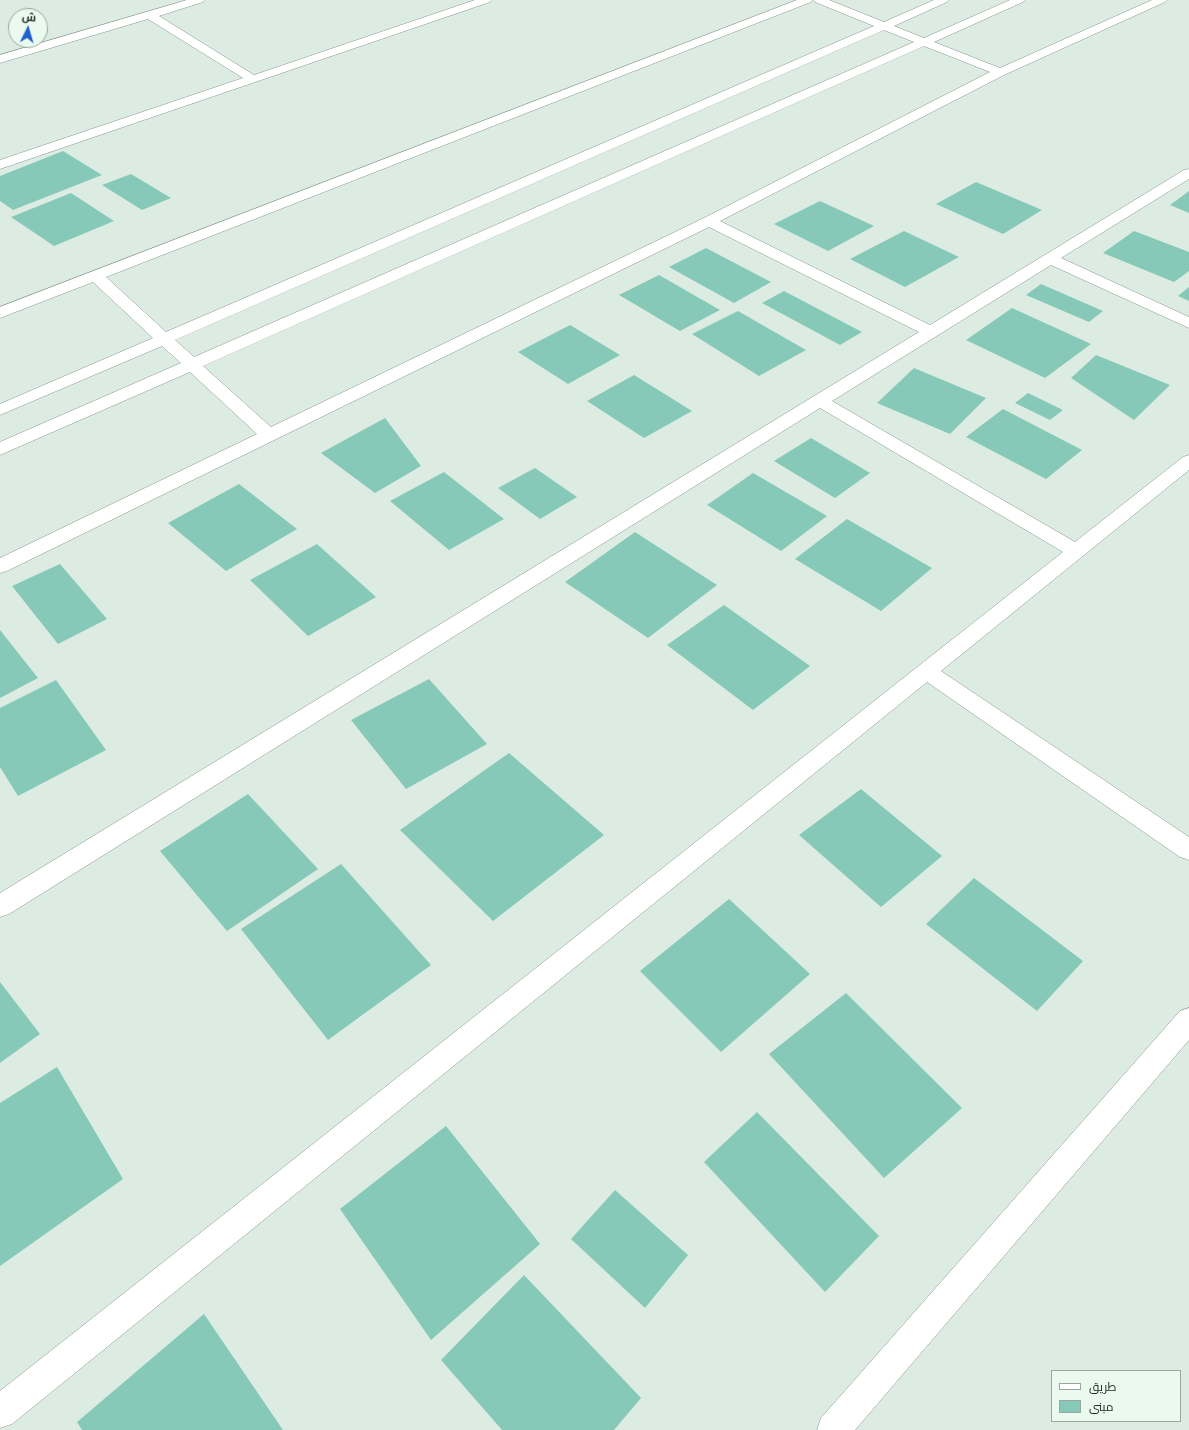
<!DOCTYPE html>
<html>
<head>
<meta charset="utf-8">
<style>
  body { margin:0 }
  #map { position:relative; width:1189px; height:1430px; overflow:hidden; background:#ddece2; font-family:Inter,Cairo,sans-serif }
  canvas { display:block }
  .legend { position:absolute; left:1051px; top:1370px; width:130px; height:52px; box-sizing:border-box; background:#eafaef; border:1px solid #9aa69e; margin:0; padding:5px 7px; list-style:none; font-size:12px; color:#232925 }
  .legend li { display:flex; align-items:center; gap:8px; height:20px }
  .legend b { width:20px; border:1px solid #9aa69e }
  .north { position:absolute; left:8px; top:8px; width:40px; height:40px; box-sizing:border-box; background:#eafaef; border:1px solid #9aa69e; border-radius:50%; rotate:5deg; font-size:11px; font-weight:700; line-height:16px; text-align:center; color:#232925 }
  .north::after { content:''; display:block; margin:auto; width:14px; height:18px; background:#2260cd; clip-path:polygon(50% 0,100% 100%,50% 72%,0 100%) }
</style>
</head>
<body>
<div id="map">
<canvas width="1189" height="1430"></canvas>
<ul class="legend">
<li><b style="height:5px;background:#fff"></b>طريق</li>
<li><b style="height:11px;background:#86c9b9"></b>مبنى</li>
</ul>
<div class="north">ش</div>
</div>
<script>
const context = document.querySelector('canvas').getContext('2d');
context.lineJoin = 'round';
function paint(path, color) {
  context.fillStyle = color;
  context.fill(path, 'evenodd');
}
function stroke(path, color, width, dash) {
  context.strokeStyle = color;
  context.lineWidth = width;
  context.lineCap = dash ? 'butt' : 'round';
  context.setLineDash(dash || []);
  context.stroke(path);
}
paint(new Path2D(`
  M 63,151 L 102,175 L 13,210 L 0,201 L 0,176 Z
  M 131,174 L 171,198 L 142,210 L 102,185 Z
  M 976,182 L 1042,210 L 1003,234 L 936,204 Z
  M 1189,191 L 1189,213 L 1170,205 Z
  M 71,193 L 114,221 L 54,246 L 11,217 Z
  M 820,201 L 874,226 L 828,251 L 774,224 Z
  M 904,231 L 959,257 L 905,287 L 850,259 Z
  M 1134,231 L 1189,252 L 1189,271 L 1174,282 L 1103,253 Z
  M 706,248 L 771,282 L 734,303 L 669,267 Z
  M 659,275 L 720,310 L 680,331 L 619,295 Z
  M 1041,284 L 1103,311 L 1089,322 L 1026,295 Z
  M 1189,287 L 1189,301 L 1178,296 Z
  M 784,291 L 862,332 L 840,345 L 762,303 Z
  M 1012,308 L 1091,344 L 1045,378 L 966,340 Z
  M 738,311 L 806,350 L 759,376 L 692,334 Z
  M 570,325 L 620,355 L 568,384 L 518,352 Z
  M 1096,355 L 1170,385 L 1134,420 L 1071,378 Z
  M 914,368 L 986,398 L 950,434 L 877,403 Z
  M 634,375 L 692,411 L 644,438 L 587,401 Z
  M 1028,393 L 1063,410 L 1050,420 L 1015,403 Z
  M 1003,409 L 1082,450 L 1046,479 L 966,437 Z
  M 385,418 L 421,466 L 375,493 L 321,453 Z
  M 811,438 L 870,473 L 835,498 L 774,461 Z
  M 535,468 L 577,497 L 540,519 L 498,488 Z
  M 444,472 L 504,519 L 449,550 L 390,501 Z
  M 753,473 L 827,516 L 781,551 L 707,505 Z
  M 239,484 L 297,529 L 226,571 L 168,523 Z
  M 847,519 L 932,568 L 881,611 L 795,559 Z
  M 635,532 L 717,585 L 648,638 L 565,582 Z
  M 317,544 L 376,597 L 308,636 L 250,580 Z
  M 60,564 L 107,619 L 58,644 L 12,586 Z
  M 724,605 L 810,666 L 753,710 L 667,645 Z
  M 0,630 L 38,678 L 0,698 Z
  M 429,679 L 487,744 L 406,789 L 351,720 Z
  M 56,680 L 106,750 L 18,796 L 0,767 L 0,708 Z
  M 509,753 L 604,835 L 493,921 L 400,830 Z
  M 861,789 L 942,856 L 881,907 L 799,835 Z
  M 248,794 L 318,869 L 227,931 L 160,851 Z
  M 341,864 L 431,965 L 328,1040 L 241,929 Z
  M 974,878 L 1083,961 L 1037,1011 L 926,924 Z
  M 729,899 L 810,974 L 721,1052 L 640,971 Z
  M 0,982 L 40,1034 L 0,1063 Z
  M 846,993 L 962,1108 L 884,1178 L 769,1054 Z
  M 57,1067 L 123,1179 L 0,1266 L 0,1103 Z
  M 757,1112 L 879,1236 L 825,1292 L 704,1162 Z
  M 446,1126 L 540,1244 L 431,1340 L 340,1209 Z
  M 615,1190 L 688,1255 L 645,1308 L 571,1239 Z
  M 524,1275 L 641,1398 L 614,1430 L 502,1430 L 441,1360 Z
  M 204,1314 L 283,1430 L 82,1430 L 77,1422 Z`), '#86c9b9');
const street = new Path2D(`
  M 187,0 L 205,0 L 203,2 L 159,16 L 254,75 L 475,0 L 492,0 L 490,2 L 0,169 L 0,160 L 243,78 L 148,19 L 0,63 L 0,55 Z
  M 797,0 L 813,0 L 811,2 L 106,277 L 166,332 L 874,26 L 815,2 L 813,0 L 829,0 L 884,22 L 934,0 L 949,0 L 947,2 L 894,26 L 924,38 L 1010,0 L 1025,0 L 1023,2 L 934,42 L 1000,68 L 1152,0 L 1167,0 L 1165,2 L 1004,75 L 720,221 L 930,325 L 1184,170 L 1189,169 L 1189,179 L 1061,258 L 1189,317 L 1189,328 L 1051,265 L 832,401 L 1075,542 L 1183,457 L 1189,455 L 1189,470 L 941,671 L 1189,837 L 1189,860 L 1180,857 L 927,682 L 12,1424 L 0,1428 L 0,1391 L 1063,552 L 820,408 L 9,914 L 0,917 L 0,893 L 919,332 L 709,227 L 7,571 L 0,573 L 0,558 L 257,434 L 190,372 L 0,455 L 0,442 L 181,363 L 162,346 L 0,415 L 0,404 L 153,338 L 93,282 L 0,318 L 0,307 ZM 884,30 L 914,42 L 194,357 L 175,340 ZM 924,46 L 990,72 L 704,218 L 271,427 L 203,366 Z
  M 1189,1008 L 1189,1040 L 855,1430 L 817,1430 L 821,1418 L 1180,1011 Z`);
stroke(street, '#87958c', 1);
paint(street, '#fff');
</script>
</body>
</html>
